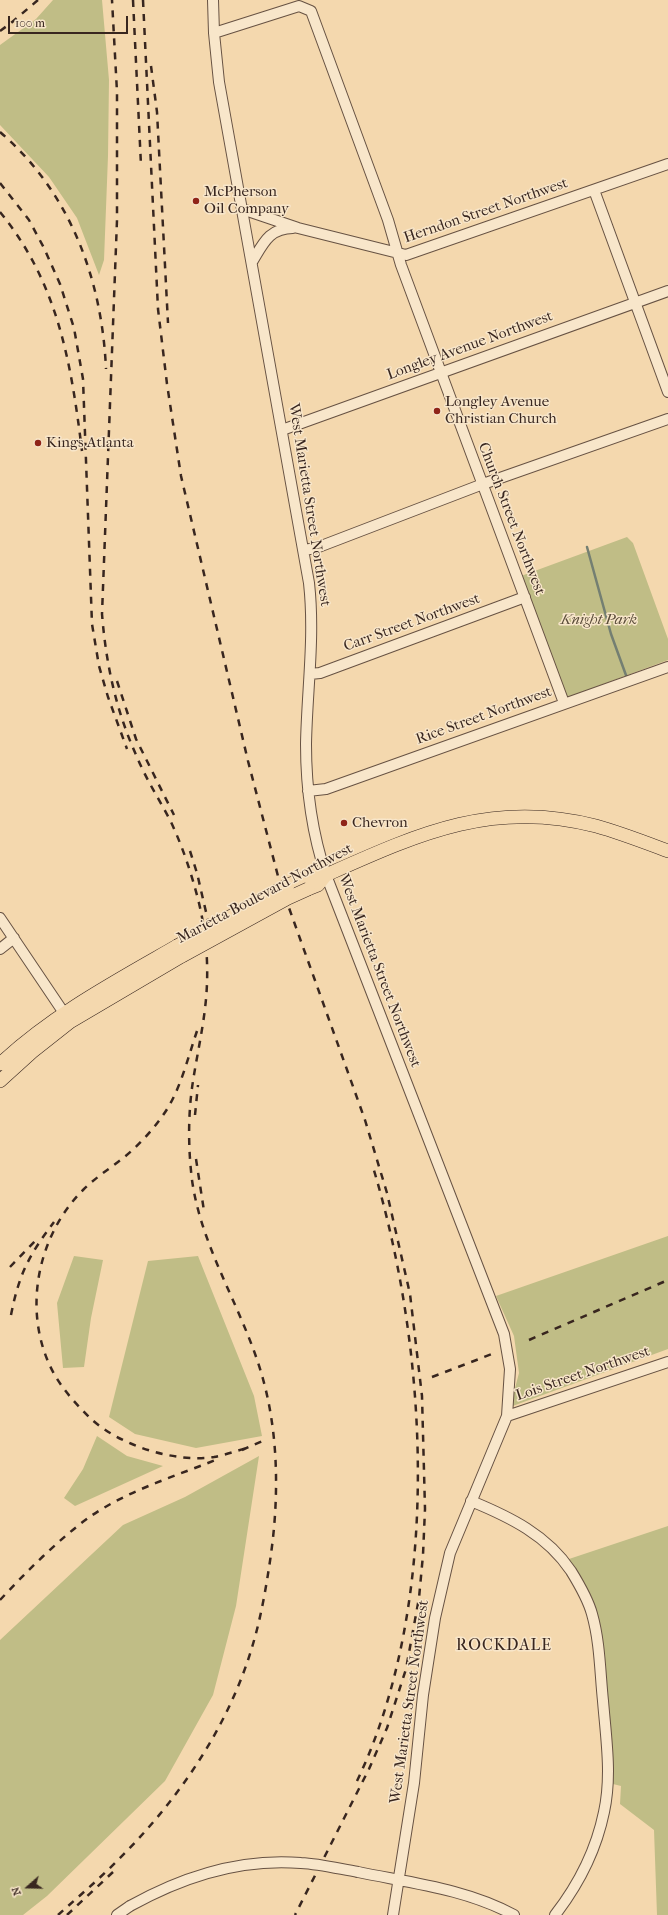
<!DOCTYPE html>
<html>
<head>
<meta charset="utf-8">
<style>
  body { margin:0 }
  #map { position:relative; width:668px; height:1915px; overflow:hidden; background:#f4d8ae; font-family:"IM FELL French Canon",serif }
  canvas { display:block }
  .north { position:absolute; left:8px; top:1867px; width:40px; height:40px; -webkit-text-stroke:3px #f8e6ca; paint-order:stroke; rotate:250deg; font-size:11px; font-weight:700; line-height:16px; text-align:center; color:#38261f }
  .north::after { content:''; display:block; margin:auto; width:14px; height:18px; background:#38261f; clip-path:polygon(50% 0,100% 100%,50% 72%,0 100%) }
  .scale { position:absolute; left:8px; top:16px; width:120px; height:18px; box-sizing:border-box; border:2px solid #38261f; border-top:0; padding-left:5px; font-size:12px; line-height:14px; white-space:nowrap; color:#38261f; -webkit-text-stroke:3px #f8e6ca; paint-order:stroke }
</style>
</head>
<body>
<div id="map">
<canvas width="668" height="1915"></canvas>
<div class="north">N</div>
<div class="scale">100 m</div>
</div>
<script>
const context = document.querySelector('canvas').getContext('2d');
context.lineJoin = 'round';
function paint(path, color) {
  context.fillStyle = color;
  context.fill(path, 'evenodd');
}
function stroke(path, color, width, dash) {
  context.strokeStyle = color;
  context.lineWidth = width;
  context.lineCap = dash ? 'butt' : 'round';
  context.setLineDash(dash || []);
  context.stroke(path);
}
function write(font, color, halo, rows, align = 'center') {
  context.font = font + ' "IM FELL French Canon",serif';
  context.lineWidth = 3;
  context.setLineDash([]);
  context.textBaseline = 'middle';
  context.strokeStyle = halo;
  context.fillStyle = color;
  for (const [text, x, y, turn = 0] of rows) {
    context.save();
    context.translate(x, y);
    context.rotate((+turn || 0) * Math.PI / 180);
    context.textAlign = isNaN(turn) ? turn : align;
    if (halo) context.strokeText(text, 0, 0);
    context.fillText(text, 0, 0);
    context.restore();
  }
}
paint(new Path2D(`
  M 53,0 L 102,0 L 109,80 L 108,156 L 104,260 L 99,275 L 77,218 L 49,177 L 0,125 L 0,45 L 36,19 Z
  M 627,537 L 633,543 L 668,639 L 668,660 L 566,698 L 521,576 Z
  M 668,1236 L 668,1349 L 510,1407 L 519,1373 L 514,1336 L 496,1296 Z
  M 74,1256 L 103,1260 L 91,1318 L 84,1367 L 63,1368 L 57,1303 Z
  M 198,1256 L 254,1396 L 262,1436 L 196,1448 L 135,1434 L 109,1417 L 148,1261 Z
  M 97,1436 L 127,1456 L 163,1466 L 75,1506 L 64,1498 L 83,1469 Z
  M 259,1456 L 236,1606 L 213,1695 L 165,1781 L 47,1896 L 23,1915 L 0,1915 L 0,1640 L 123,1525 L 185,1497 Z
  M 668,1526 L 668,1915 L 657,1915 L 654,1830 L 620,1804 L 621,1786 L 605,1782 L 604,1655 L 566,1560 Z`), '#c0bd86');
stroke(new Path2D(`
  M 587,547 L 611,634 L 627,678`), '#747f72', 2.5);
const minor = new Path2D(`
  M 213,0 L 214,33 L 219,82 L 309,583 C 315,637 307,690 306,744 C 306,788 312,833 326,875 L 504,1334 L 510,1369 L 507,1416 L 450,1553 L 435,1618 L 423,1695 L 414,1783 L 393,1915
  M 214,33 L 299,6 L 311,11 L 388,220 L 401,265 L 564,703
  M 594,190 L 668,392
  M 242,209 L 298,228 L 406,255 L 668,164
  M 252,262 C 263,244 269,228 293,228
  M 282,430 L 668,291
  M 304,550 L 316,548 L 483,484 L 668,419
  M 310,674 L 320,673 L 525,597
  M 308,791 L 326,789 L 668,667
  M 0,918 L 68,1019
  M 0,949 L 14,938
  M 507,1416 L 668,1362
  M 471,1501 C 510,1517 547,1535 571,1571 C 579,1584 588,1599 592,1614 C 600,1642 600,1672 603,1701 C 606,1738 612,1776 604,1812 C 596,1851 579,1884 555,1915
  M 358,1872 C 411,1883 466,1889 514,1915
  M 117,1915 L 130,1906`);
const major = new Path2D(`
  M 288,885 L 315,874 L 326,875
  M 308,889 L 318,885 L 326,875 C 418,834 493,799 596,826 C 621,833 644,842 668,851
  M 0,1064 C 52,1015 116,981 177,946
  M 0,1081 L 32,1052 L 70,1022 L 182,956`);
stroke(minor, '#675243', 12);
stroke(major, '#38261f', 14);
stroke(minor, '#f8e6ca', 10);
stroke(major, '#f4d8ae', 13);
stroke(new Path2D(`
  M 133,0 L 141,165
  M 143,0 L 158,309 L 167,384 L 181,476 L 248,761 L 279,880 L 365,1120 L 387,1193 L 410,1294 L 422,1396 L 425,1509 L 423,1555 L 419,1598 L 406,1669 L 387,1728 L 369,1769 L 295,1915
  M 0,31 L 11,23 L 38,0
  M 151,66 L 157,112 L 168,323
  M 0,132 C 70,192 102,279 106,369
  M 0,183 L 29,220 L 44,248 L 60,284 L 74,328 L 83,379 L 92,624 L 99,666 L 108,697 L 127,749
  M 0,212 C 58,283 71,362 82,451
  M 117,681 L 136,739 L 174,815
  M 190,851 L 197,873 L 209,925
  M 197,1031 C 187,1060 180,1093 161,1118 C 150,1133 137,1147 122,1159 C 109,1169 95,1178 83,1190 C 40,1233 24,1302 47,1359 C 56,1382 72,1400 89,1417 C 118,1445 174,1463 214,1457 C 225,1455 236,1451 247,1448
  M 195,1115 L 198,1085
  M 196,1159 L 204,1211
  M 10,1267 L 35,1241
  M 11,1315 C 19,1274 29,1255 54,1222
  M 529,1340 L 668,1280
  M 432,1377 L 492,1354
  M 242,1450 L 267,1439
  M 0,1600 C 25,1573 61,1537 91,1516 C 129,1490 176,1476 218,1459
  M 357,1781 C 442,1603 429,1353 373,1167
  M 58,1915 C 77,1898 97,1881 116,1862 C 177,1802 229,1727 253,1644 C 261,1617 266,1588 270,1561 C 279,1501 279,1437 263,1379 C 244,1310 202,1251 192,1180 C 188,1147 188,1113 193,1081 C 198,1049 206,1016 207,983 C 208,955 205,927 198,899 C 191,872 182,845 170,820 C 159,799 146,779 137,757 C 116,711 106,664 102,614 L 117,220 L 117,92 L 112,0
  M 67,1915 L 113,1872`), '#38261f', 2.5, [7, 7]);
const minorBridge = new Path2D(`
  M 130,1906 C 182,1877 241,1858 301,1863 C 320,1864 340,1869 358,1872`);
const majorBridge = new Path2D(`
  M 177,946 L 288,885
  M 182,956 L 288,898 L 308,889`);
stroke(minorBridge, '#675243', 12, []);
stroke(majorBridge, '#38261f', 14, []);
stroke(minorBridge, '#f8e6ca', 10);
stroke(majorBridge, '#f4d8ae', 13);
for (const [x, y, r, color] of [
  [196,201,4,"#8f2418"],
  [437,411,4,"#8f2418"],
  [38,443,4,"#8f2418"],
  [344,823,4,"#8f2418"]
]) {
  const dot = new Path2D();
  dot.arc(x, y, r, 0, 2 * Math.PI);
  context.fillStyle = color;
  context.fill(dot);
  stroke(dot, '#f8e6ca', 1.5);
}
write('15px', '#38261f', '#f8e6ca', [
  ["McPherson",204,192],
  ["Oil Company",204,209],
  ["Longley Avenue",445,402],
  ["Christian Church",445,419],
  ["Kings Atlanta",46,443],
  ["Chevron",352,823]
], 'left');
write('15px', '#38261f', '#f8e6ca', [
  ["Herndon Street Northwest",486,211,-19],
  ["Longley Avenue Northwest",470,346,-20],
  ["West Marietta Street Northwest",309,505,81],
  ["Church Street Northwest",511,519,69],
  ["Carr Street Northwest",412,623,-20],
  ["Rice Street Northwest",484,716,-20],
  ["Marietta Boulevard Northwest",265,894,-28],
  ["West Marietta Street Northwest",379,971,69],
  ["Lois Street Northwest",583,1374,-19],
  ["West Marietta Street Northwest",410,1702,-82]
]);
write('italic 15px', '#5a4c39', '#f8e6ca', [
  ["Knight Park",599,620]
]);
context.letterSpacing = '1px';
write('16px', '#38261f', '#f8e6ca', [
  ["ROCKDALE",504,1646]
]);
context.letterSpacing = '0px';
</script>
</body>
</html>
